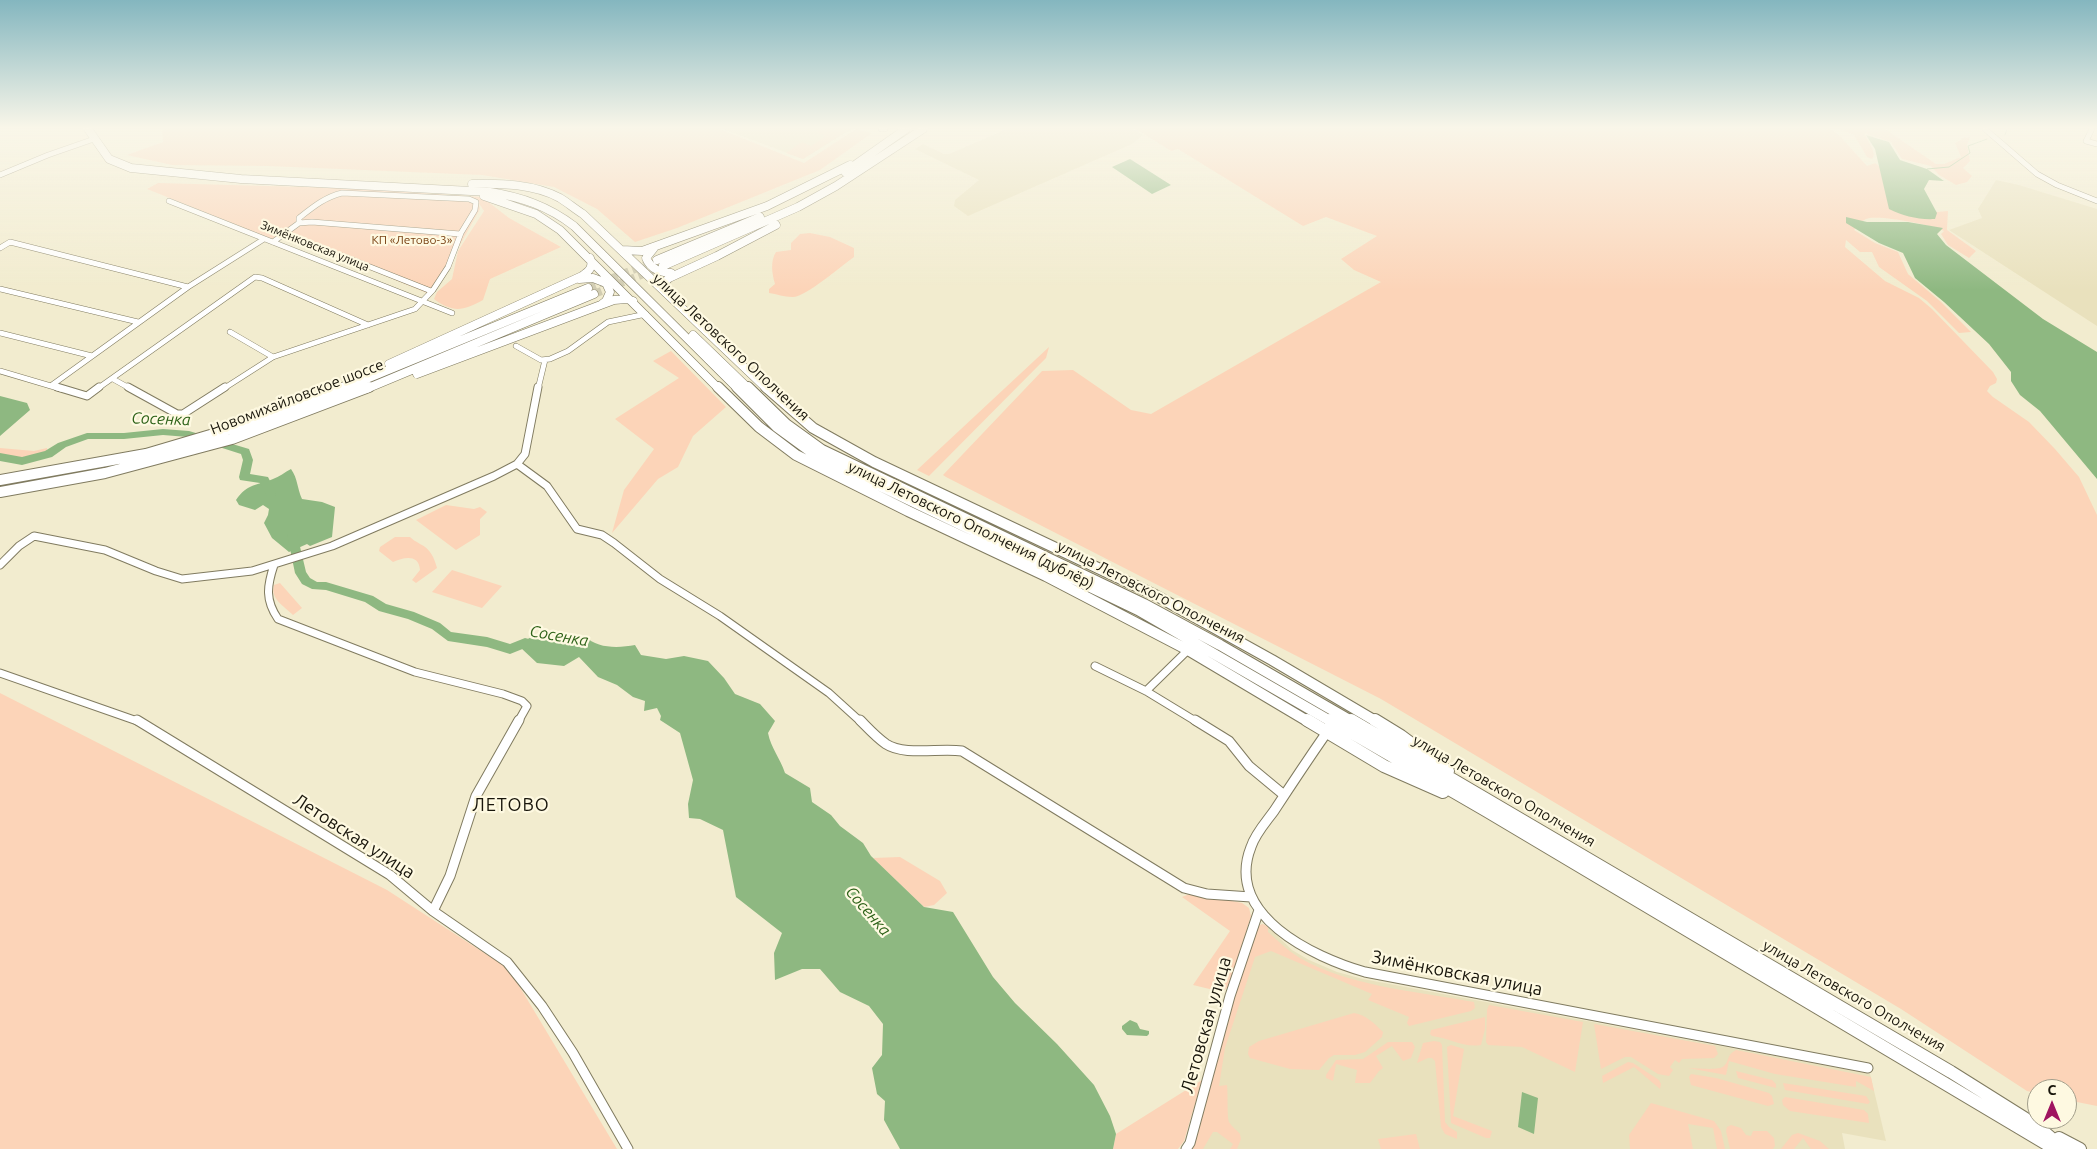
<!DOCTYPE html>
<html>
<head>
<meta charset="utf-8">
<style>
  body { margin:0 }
  #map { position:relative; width:2097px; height:1149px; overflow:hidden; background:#f2eccf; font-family:Ubuntu,sans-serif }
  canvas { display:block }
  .north { position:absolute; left:2027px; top:1079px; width:50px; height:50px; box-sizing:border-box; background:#fef9e1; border:1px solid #a29e8b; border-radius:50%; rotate:0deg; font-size:14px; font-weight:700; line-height:20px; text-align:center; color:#18150b }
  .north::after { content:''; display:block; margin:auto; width:18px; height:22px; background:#9f1460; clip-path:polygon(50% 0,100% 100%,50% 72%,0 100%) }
</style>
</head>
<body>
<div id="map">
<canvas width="2097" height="1149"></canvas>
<div class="north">С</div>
</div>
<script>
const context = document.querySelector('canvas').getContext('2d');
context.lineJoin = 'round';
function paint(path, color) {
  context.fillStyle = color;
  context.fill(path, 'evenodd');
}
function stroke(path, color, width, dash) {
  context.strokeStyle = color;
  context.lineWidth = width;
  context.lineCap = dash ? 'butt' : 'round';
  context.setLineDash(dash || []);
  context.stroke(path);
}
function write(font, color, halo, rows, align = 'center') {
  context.font = font + ' Ubuntu,sans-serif';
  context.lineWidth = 4.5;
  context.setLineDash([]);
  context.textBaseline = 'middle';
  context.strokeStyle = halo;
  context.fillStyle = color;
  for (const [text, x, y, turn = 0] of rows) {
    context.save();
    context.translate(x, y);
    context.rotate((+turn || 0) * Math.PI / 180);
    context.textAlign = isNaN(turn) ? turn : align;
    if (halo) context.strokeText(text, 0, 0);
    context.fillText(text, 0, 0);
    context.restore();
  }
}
paint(new Path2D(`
  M 723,129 L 852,129 L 803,159 Z
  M 1007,129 L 1133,129 L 1143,135 L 1132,144 L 968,216 L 954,206 L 955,200 L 979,180 L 915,149 L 923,144 L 944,154 L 949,154 Z
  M 1996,180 L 2019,185 L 2097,209 L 2097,326 L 1949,230 L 1982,218 L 1978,209 Z
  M 1261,924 L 1268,927 L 1292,950 L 1309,960 L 1337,972 L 1363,979 L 1870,1074 L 1886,1141 L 1842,1133 L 1845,1149 L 1190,1149 Z`), '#e9e1bd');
paint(new Path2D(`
  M 162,129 L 720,129 L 804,163 L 856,129 L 872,133 L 820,170 L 677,228 L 635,242 L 597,209 L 554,187 L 482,175 L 268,166 L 172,165 L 127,155 L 163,142 Z
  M 822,129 L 850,129 L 803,159 L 786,153 L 802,142 L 811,146 L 826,136 L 817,132 Z
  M 1136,129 L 1831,129 L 1840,136 L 1867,166 L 1875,163 L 1937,212 L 1948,211 L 1947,230 L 1976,251 L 1969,258 L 1948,245 L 1941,234 L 1944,231 C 1934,225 1876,214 1866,219 C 1861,221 1857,226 1854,230 L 1875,243 L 1898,252 L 1908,274 L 1941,302 L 1971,332 L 1959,333 L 1927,301 L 1879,267 L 1872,252 L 1860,252 L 1846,240 L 1845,247 L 1885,281 L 1919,298 L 1932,309 L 1993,372 L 1997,379 L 1996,383 L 1990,386 L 1987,391 L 1993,397 L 2029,422 L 2055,449 L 2079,477 L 2097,515 L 2097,1106 L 2067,1100 L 2067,1089 L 2037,1089 L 2037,1093 L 2027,1091 L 1901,1009 L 1381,699 L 946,477 L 943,475 L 1042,371 L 1073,370 L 1131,410 L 1151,414 L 1381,282 L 1354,270 L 1341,259 L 1377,236 L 1326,217 L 1303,226 L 1178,149 L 1171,151 Z
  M 1839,129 L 1885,129 L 1936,164 L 1944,164 L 1961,157 L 1955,143 L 1963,138 L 1970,137 L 1967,145 L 1970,161 L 1963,168 L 1972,176 L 1967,182 L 1956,185 L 1939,175 L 1931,166 L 1902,159 L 1891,142 L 1864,133 L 1872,148 L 1874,155 L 1872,159 L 1867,157 L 1854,135 Z
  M 158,183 L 342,188 L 482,197 L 509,218 L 561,247 L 490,279 L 483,300 C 463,311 453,313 434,299 L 437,292 L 452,279 L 458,251 L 484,211 L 478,202 L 480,209 L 432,295 L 285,235 L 274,240 L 147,189 Z
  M 810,233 L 830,237 L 854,248 L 854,257 C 841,266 805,298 792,297 C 784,297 777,294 769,293 L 769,289 L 775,284 C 772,274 770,261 776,252 L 791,250 L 791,243 L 800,234 Z
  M 1049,347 L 1046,358 L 929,476 L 917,470 Z
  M 671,351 L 726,407 L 693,436 L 678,467 L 658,479 L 612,533 L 624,490 L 654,449 L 615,419 L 679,378 L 653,361 Z
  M 0,448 L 34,451 L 47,448 L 47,451 L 39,455 L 0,460 Z
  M 446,505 L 474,509 L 480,507 L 487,512 L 480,519 L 480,535 L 456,550 L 416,520 Z
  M 395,537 L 410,537 C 414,541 416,541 420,544 C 431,549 434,558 437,568 L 416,583 L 412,580 L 420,570 C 419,554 404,557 393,562 L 379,551 L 380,547 Z
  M 452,570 L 502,586 L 482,608 L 432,592 Z
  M 280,583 L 302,608 L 293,615 C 284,606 270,599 274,585 Z
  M 0,693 L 387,890 L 509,969 L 617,1149 L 0,1149 Z
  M 900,857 L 940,881 L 947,893 L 934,905 L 924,907 L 873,858 Z
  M 1192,893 L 1242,903 L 1249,908 L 1251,916 L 1230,985 L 1222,992 L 1193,985 L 1230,931 L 1182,897 Z
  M 1263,924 L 1268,927 L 1268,932 C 1275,938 1283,946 1291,952 C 1336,985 1420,992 1474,1002 L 1475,1008 L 1471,1011 L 1409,1026 L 1407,1023 L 1409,1017 L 1368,1000 L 1372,994 L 1271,951 L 1255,957 L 1225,1048 L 1219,1086 L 1227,1085 C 1228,1093 1227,1117 1229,1122 C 1232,1127 1237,1130 1240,1134 L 1241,1139 L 1237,1149 L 1230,1149 L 1233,1144 L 1217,1132 L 1213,1132 L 1203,1149 L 1193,1149 L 1234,998 L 1257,926 Z
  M 1489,1005 L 1583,1022 L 1575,1072 L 1522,1047 L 1488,1045 L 1486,1042 L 1487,1010 Z
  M 1354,1013 C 1366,1015 1374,1023 1383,1032 L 1382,1037 L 1365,1052 L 1355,1055 L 1334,1055 L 1329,1058 L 1319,1070 L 1290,1069 L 1250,1058 L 1248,1054 L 1249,1047 L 1259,1041 Z
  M 1485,1017 L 1485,1029 L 1481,1045 C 1463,1048 1450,1038 1432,1036 L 1430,1034 L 1431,1030 Z
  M 1594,1024 L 1715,1046 L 1718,1054 L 1714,1058 L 1682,1059 L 1679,1063 L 1675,1060 L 1670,1067 L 1673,1070 L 1669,1076 L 1658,1074 L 1631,1057 L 1625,1057 L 1601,1069 Z
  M 1434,1041 L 1440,1042 L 1442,1045 L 1445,1122 L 1449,1127 L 1457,1132 L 1457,1139 L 1445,1134 L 1441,1127 L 1435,1061 L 1432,1058 L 1428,1058 L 1417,1063 L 1423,1043 Z
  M 1388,1042 L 1412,1042 L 1415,1047 L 1411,1058 L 1403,1061 L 1392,1046 L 1376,1056 L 1383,1068 L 1379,1071 L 1370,1083 L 1355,1083 L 1357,1070 L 1336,1064 L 1333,1081 L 1326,1078 L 1326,1075 L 1336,1060 L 1363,1059 Z
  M 1451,1045 L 1464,1049 L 1453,1116 L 1492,1131 L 1490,1138 L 1486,1138 L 1451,1123 L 1447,1047 Z
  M 1736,1050 L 1871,1077 L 1874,1091 L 1856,1081 L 1856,1087 L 1775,1074 L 1729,1061 L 1726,1075 L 1688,1068 C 1696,1068 1719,1071 1724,1066 C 1730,1060 1726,1055 1736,1050 Z
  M 1628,1062 L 1633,1063 L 1659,1080 L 1661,1084 L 1660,1089 L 1634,1067 L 1603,1083 L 1602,1076 Z
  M 1736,1071 L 1772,1080 L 1776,1084 L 1776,1088 L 1738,1078 Z
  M 1691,1074 L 1716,1078 L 1769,1093 L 1772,1096 L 1774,1104 L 1768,1106 L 1691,1085 L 1689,1077 Z
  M 1202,1080 L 1184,1141 L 1178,1149 L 1113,1149 L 1116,1134 Z
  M 1783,1083 L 1866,1096 L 1870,1102 L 1868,1104 L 1785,1090 Z
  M 1785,1097 L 1864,1110 L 1868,1114 L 1869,1123 L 1790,1111 L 1783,1105 L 1782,1100 Z
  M 1651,1103 L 1714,1121 L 1721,1131 L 1725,1149 L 1717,1149 L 1713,1128 L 1688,1124 L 1693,1149 L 1630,1149 L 1629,1135 Z
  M 1731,1125 L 1741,1128 L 1746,1135 L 1751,1136 L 1753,1131 L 1767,1131 L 1774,1138 L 1775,1146 L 1773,1149 L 1730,1149 L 1726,1131 L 1727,1127 Z
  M 1798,1133 L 1820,1141 L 1829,1149 L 1811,1149 L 1803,1138 L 1794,1149 L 1781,1149 L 1792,1135 Z
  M 1416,1134 L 1420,1149 L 1381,1149 L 1378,1139 Z`), '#fcd4b8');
paint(new Path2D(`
  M 1866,135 L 1889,142 L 1900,160 L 1927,169 L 1944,181 L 1929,180 L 1924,189 L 1937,213 L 1935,219 C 1919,220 1903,216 1889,209 L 1875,149 Z
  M 1130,159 L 1171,185 L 1152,194 L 1112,167 Z
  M 1846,217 L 1867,222 L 1908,222 L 1943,228 L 1937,234 L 1946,245 L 2043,319 L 2097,352 L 2097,479 L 2040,411 L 2020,395 L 2011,381 L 2011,372 L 1989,344 L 1944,302 L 1915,278 L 1903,253 L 1879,243 L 1846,223 Z
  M 0,396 L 27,403 L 30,410 L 0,436 Z
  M 291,469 C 298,479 297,488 302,499 L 322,502 L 335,507 L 332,537 L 310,546 L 307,544 L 289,552 L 272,538 L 264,523 L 268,515 L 269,509 L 263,505 L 255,510 L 239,505 L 236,500 C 248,483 256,486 273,479 C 279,477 285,472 291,469 Z
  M 585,636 C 597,649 619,648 635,645 L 641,655 L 666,659 L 684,656 L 708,661 L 724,678 L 735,694 L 760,704 L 775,721 L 768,733 C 771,748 780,758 785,773 L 810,788 L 812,802 L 831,815 L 840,826 L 863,843 L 871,856 L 924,907 L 953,912 L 993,977 L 1015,1003 L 1057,1044 L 1094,1085 L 1110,1116 L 1116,1134 L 1113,1149 L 900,1149 L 884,1120 L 885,1101 L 877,1094 L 872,1068 L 882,1055 L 883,1024 L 869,1006 L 840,992 L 820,969 L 802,969 L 775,980 L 774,953 L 782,933 L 736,897 L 723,830 L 700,819 L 689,818 L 688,804 L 693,780 L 680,733 L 660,720 L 661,716 L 657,708 L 644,711 L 645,701 L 633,697 L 617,685 L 598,677 L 579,657 L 564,666 L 537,663 L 521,648 L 529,638 L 559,642 Z
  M 1130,1020 L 1137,1023 L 1140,1029 L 1149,1031 L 1149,1034 L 1147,1036 L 1127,1035 L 1122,1029 L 1122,1026 Z
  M 1522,1092 L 1538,1098 L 1534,1134 L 1518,1127 Z`), '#8eb881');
stroke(new Path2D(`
  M 2005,135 L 2007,129
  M 1926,171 L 1927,169 L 1949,167 L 1970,153 L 1968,146 L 1987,139`), '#8eb881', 1);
paint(new Path2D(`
  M 163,429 L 189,431 L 249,449 L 253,460 L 250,474 L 268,477 L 276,493 L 275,496 L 267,496 L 260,483 L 240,480 L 239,477 L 243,460 L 241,454 L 188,437 L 163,435 L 124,439 L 88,439 L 66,447 L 52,457 L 22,465 L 0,461 L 0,453 L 22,457 L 45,451 L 58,443 L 87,433 L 124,433 Z
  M 292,530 L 297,534 L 306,572 L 310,578 L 317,582 L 326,582 L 373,596 L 386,604 L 414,612 L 440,623 L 451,632 L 487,637 L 510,644 L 525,638 L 544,643 L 546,646 L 544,649 L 540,651 L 525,648 L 510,654 L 487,647 L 448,641 L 432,629 L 408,619 L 379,611 L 365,602 L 326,590 L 312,589 L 302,584 L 295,573 L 287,534 Z`), '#8eb881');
stroke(new Path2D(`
  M 588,288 L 657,260
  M 594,294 L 663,266`), '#d1ccb2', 8, [8, 4]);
const streetFar2 = new Path2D(`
  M 881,129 L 885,129
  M 1985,129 L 2037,174 L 2057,185 L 2097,201
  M 2092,129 L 2086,141 L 2097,144
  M 0,175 L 48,155 L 94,139
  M 169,201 L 452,313
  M 299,223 L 312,222 L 460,234
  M 0,248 L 10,242 L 188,287
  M 340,255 L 431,291
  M 0,289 L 138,322
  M 230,332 L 273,357
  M 0,333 L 92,356
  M 516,346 L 541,360 L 550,359 L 568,351 L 608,322 L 646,314
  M 0,371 L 61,389
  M 113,379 L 131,389
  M 52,385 L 188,287 L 264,239
  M 97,389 L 255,277 L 262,278 L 368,325
  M 223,389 L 273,357 L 415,309 L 433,290 L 448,267 L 461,233 L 475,210 L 476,202 L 469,199 L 342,193 C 325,197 313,207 299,218 L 299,223 L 273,242
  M 538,389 L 545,360`);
const streetFar1 = new Path2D(`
  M 57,387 L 87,396 L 99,387
  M 128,387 L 177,414 L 183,414 L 225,387
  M 517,464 L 547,486 L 577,529 L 602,535 L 614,543 L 660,579 L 720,616 L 829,693 L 861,722
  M 0,565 L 19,546 L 34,536 L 105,550 L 156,571 L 182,579 L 252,571 L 332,546 L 494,476 L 517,464 L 525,454 L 538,387
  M 274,565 C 267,586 265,600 278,619 L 415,672 L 503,694 L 522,701 L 527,706 L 518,722
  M 1095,666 L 1146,691 L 1197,722
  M 0,673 L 140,722
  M 1146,691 L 1188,650`);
const street = new Path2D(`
  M 137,720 L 390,875 L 433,911 L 507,962 L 542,1006 L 573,1053 L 628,1149
  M 860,720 C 868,728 876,737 886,744 C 904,756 939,748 962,751 L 1184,888 L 1207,894 L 1251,897
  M 1195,720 L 1229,741 L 1249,766 L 1284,795
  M 1327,732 C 1309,758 1291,785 1274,811 C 1266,822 1255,834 1251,847 C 1224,915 1313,957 1365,972 L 1868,1068
  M 433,911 L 450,876 L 476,796 L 519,720
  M 1186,1149 L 1190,1143 L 1230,996 L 1259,910`);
const secondaryFar2 = new Path2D(`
  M 88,129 L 109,159 L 131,168 L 241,179 L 490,192 C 521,197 548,206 574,226 L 738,389
  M 845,172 L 906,129
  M 472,184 C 501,183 534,184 560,198 C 568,203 575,209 583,214 L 767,389
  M 484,196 L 536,214 L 560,230 L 719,389
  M 654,248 L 646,258 C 651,269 659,272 671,273
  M 622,250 L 642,251 L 767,206 L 850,165
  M 657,260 L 760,217
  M 663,266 L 798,207 L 836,186 L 923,129
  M 579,279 L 593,278 L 606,283 L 610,292 L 606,301 L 602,304
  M 664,290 L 663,284 L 669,278 L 717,256 L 776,225
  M 693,335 L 749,389
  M 389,364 L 582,276 C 589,271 594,267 590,258
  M 417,374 L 614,300 L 627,299 L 633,301
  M 342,389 L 588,288
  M 366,389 L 594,294`);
const secondaryFar1 = new Path2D(`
  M 718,387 L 759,427 L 796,455 L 908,511 L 1046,576 L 1188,650 L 1309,722
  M 737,387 L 777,427 L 814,454 L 1138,610 L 1332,722
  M 748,387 L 786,424 L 822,450 L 1144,604 L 1220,645 L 1353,722
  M 766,387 L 813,428 L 874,462 L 1155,595 L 1272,660 L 1377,722
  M 0,480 L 146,454 L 261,420 L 345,387
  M 0,492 L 105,473 L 232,439 L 369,387`);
const secondary = new Path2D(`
  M 1307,720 L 1384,766 L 1443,792
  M 1330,720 L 1487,811 L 2055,1149
  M 1351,720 L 1951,1072 L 2037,1126 L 2064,1149
  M 1375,720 L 1401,736 L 1448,771
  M 2059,1138 L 2080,1149`);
stroke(streetFar2, '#807b60', 6);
stroke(streetFar1, '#807b60', 9);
stroke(street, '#807b60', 11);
stroke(secondaryFar2, '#807b60', 9);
stroke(secondaryFar1, '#807b60', 12);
stroke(secondary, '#807b60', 14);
stroke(streetFar2, '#fff', 5);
stroke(streetFar1, '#fff', 7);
stroke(street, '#fff', 9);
stroke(secondaryFar2, '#fff', 8);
stroke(secondaryFar1, '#fff', 10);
stroke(secondary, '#fff', 12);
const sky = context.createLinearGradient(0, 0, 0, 290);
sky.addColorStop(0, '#84b6bf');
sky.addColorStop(0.44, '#f9f6e9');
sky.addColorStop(1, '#f9f6e900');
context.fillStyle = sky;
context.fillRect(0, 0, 2097, 290);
write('12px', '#794214', '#fef9e1', [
  ["КП «Летово-3»",412,240]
]);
write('12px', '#18150b', '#fef9e1', [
  ["Зимёнковская улица",315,246,22]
]);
write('15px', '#18150b', '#fef9e1', [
  ["улица Летовского Ополчения",731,347,43],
  ["Новомихайловское шоссе",297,397,-21],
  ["улица Летовского Ополчения (дублёр)",971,525,26],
  ["улица Летовского Ополчения",1151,592,27],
  ["улица Летовского Ополчения",1504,791,30],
  ["улица Летовского Ополчения",1854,996,30]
]);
write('italic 16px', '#2d6218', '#fef9e1', [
  ["Сосенка",161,419,2],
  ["Сосенка",559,636,10],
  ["Сосенка",868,911,49]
]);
context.letterSpacing = '1px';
write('18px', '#18150b', '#fef9e1', [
  ["ЛЕТОВО",511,805]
]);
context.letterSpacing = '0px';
write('18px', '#18150b', '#fef9e1', [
  ["Летовская улица",354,836,33],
  ["Зимёнковская улица",1457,973,11],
  ["Летовская улица",1206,1025,-74]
]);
</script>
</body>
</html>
